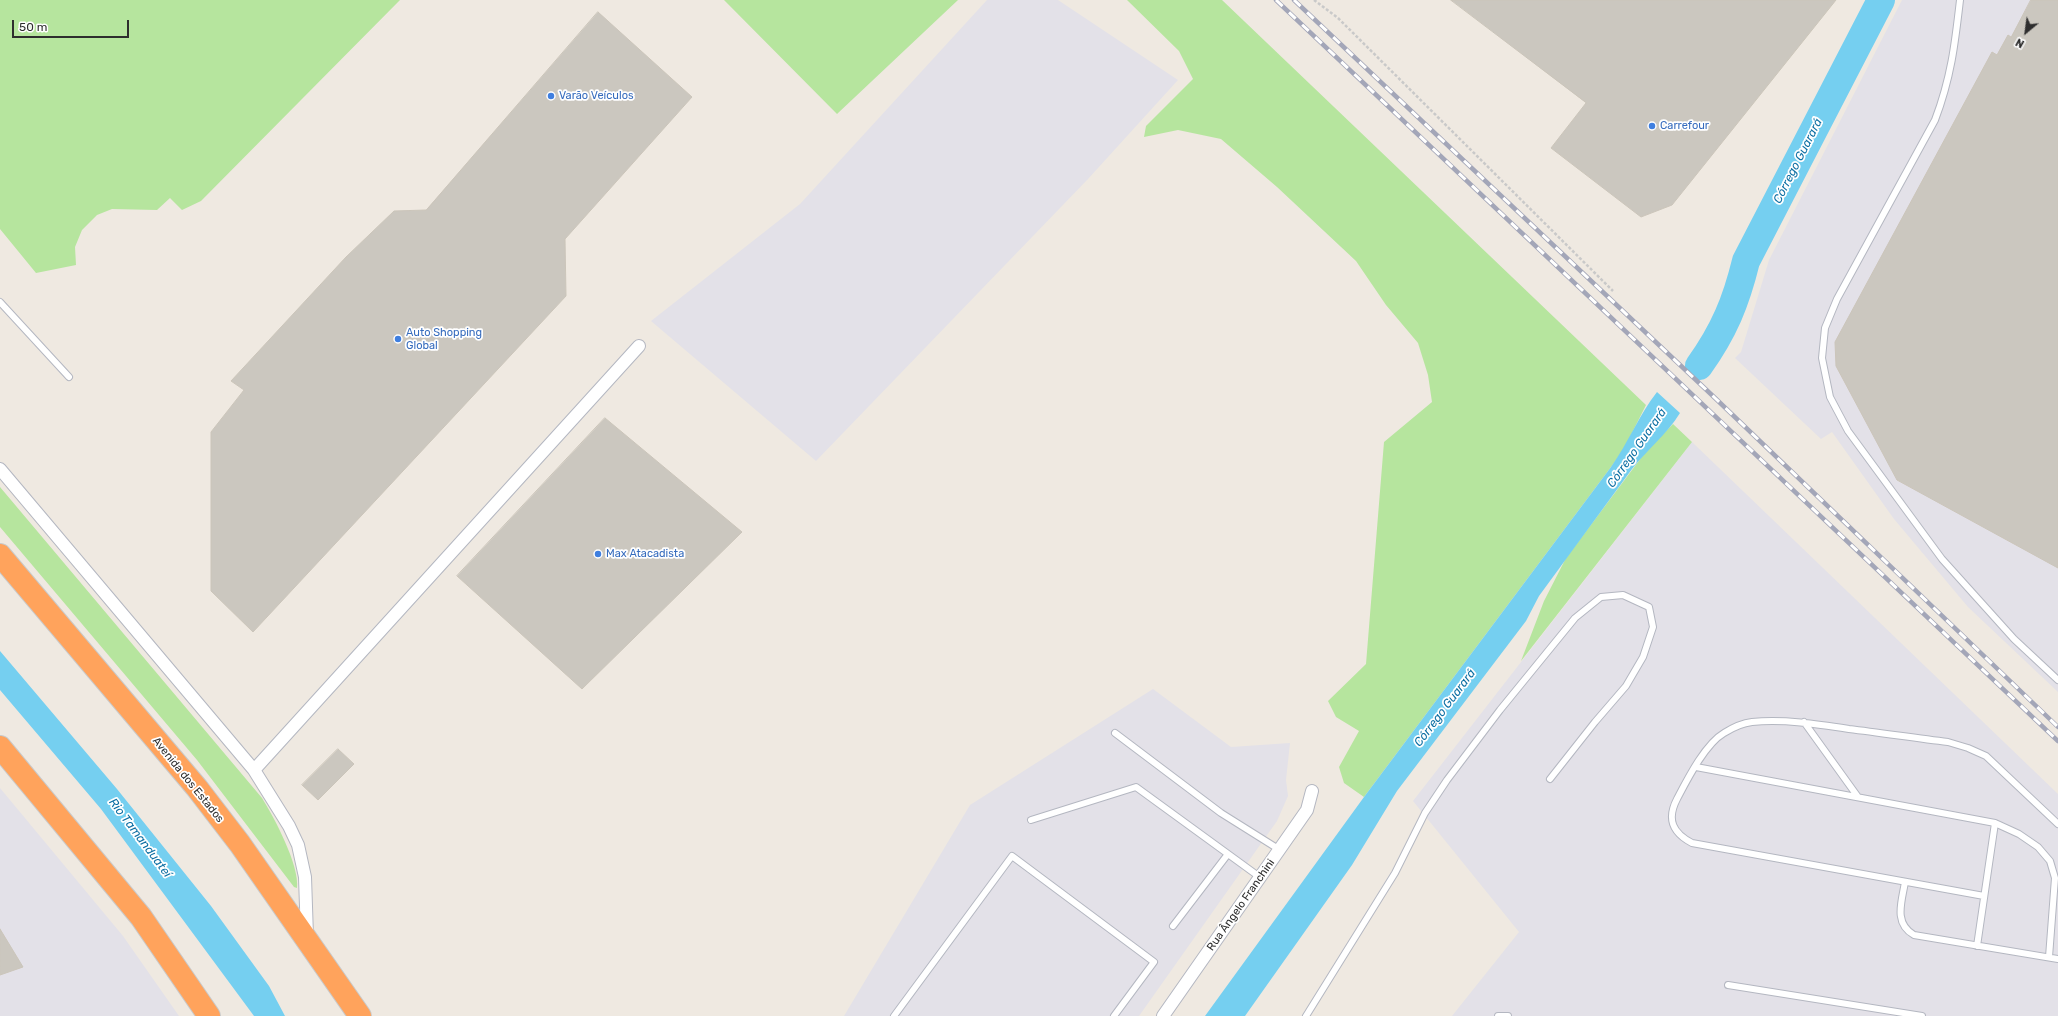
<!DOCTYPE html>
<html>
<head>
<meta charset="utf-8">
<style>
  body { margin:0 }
  #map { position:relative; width:2058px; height:1016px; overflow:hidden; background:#efe9e1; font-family:Rubik,sans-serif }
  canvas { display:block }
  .north { position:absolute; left:2006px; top:12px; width:40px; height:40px; -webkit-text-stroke:3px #fff; paint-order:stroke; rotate:209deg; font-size:11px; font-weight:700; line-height:16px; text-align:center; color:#2e2e2e }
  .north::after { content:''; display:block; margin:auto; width:14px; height:18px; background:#2e2e2e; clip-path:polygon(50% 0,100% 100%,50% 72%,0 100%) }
  .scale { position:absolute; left:12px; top:20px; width:117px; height:18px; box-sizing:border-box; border:2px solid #2e2e2e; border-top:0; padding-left:5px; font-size:12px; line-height:14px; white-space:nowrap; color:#2e2e2e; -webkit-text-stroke:3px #fff; paint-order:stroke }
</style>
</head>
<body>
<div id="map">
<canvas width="2058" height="1016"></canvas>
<div class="north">N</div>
<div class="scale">50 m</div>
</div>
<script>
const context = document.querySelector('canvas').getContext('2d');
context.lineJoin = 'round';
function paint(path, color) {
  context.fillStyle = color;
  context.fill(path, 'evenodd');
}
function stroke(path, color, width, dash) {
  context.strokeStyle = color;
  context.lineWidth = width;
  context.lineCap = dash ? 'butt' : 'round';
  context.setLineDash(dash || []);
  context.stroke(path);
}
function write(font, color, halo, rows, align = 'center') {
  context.font = font + ' Rubik,sans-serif';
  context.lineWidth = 3.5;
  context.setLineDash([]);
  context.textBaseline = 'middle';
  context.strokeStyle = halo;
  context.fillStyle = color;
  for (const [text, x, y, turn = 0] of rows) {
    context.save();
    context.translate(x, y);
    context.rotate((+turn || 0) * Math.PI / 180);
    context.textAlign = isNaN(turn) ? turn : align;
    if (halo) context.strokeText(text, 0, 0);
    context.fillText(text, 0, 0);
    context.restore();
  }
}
paint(new Path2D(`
  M 987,0 L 1058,0 L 1178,80 L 1088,179 L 816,461 L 651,321 L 800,204 Z
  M 1902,0 L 2058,0 L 2058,692 L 1968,607 L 1894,519 L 1832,432 L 1821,439 L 1735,358 L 1741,352 L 1769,260 Z
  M 1692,442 L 2058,794 L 2058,1016 L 1452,1016 L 1519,932 L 1413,801 Z
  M 1153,689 L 1231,747 L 1290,743 L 1286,780 L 1288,796 L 1277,821 L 1139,1016 L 844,1016 L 970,805 Z
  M 0,788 L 123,936 L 179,1016 L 0,1016 Z`), '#e3e1e8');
paint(new Path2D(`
  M 0,0 L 400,0 L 201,201 L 182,210 L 170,198 L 157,210 L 112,209 L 97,215 L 82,230 L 75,247 L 76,265 L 36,273 L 0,229 Z
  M 724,0 L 958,0 L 837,114 Z
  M 1127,0 L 1222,0 L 1646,405 L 1623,451 L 1364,797 L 1344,783 L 1339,767 L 1359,731 L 1336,717 L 1328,701 L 1366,664 L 1384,442 L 1432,402 L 1428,375 L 1418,343 L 1386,305 L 1356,261 L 1277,187 L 1221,139 L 1178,130 L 1144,137 L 1146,126 L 1193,79 L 1179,51 Z
  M 1673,424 L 1692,442 L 1521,661 L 1544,601 L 1566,558 L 1647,450 Z
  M 0,487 L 262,798 C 274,817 300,866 297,888 L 294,887 L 197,760 L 0,527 Z`), '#b6e59e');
paint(new Path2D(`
  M 1657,392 L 1680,413 C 1667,434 1647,450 1632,469 L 1539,596 L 1526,621 L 1397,791 L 1352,865 L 1245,1016 L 1205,1016 L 1364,797 L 1611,467 C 1628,443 1639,415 1657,392 Z
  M 0,651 L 117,789 L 211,906 L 269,986 L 285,1016 L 254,1016 L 101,809 L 0,690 Z`), '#75cff0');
stroke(new Path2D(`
  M 1699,366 C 1724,331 1736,302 1746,261 L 1881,0`), '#75cff0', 28);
const building = new Path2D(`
  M 1451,0 L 1836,0 L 1672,205 L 1641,217 L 1551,148 L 1586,103 Z
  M 2031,0 L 2058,0 L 2058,568 L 1897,480 L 1836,366 L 1835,342 L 1992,52 L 1997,55 L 2008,35 L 2011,37 Z
  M 598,12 L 692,97 L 565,239 L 566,296 L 253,632 L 211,591 L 211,432 L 244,390 L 231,381 L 346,257 L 394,211 L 426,210 Z
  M 605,418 L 742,532 L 582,689 L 457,576 Z
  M 338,749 L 354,764 L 318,800 L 302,785 Z
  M 0,929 L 23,967 L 0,975 Z`);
paint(building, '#cbc7bf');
stroke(building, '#cbc5ba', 1);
const lane = new Path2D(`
  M 1960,0 C 1955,44 1951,78 1935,120 L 1837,299 L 1825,328 L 1822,358 L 1830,397 L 1848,431 L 1942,559 L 2014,639 L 2058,680
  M 0,302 L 69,377
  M 1804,722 L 1858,797
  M 1115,733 L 1221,813 L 1280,850
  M 1696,767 L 1995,823 L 2019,834 L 2038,847 L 2050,861 L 2055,878 L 2049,957
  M 1031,820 L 1136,787 L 1261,878
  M 1905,882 C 1902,901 1893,923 1914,935 L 2058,959
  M 1984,896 L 1692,843 C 1673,833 1666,820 1677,799 C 1687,780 1705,744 1724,733 C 1732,728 1743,723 1752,722 C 1784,719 1817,724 1849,729 C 1882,733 1915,738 1948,742 L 1968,748 L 1986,756 L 2058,824
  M 1173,926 L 1228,854
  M 1977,946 L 1995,823
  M 1728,985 L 1922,1016
  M 894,1016 L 1012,856 L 1154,962 L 1114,1016
  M 1306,1016 L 1395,873 L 1425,813 L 1447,780 L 1500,710 L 1575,618 L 1601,597 L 1623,595 L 1649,607 L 1653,627 L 1643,657 L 1626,686 L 1595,722 L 1550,779
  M 1498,1016 L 1508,1016`);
const street = new Path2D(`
  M 0,469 L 254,770 L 289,826 L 298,845 L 305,877 L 307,936
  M 254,770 L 639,346
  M 1163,1016 L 1307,810 L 1312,791`);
const highway = new Path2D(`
  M 0,555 L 197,788 L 240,844 L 360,1016
  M 0,747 L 141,917 L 209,1016`);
stroke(lane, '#b4b7c1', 8);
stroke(street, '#b4b7c1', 14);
stroke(highway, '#c9c9c9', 24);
stroke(new Path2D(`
  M 1314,0 L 1338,18 L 1613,291`), '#c9c9c9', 2.5, [3, 2]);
stroke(lane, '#fff', 6);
stroke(street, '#fff', 12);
stroke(highway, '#ffa35c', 22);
const rail = new Path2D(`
  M 1276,0 L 2058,741
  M 1294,0 L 1715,398 L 2058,727`);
stroke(rail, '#a3a6b8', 4.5);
stroke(rail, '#fff', 3, [9]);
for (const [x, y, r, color] of [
  [551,96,4,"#3f7fe0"],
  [1652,126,4,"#3f7fe0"],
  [398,339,4,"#3f7fe0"],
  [598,554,4,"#3f7fe0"]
]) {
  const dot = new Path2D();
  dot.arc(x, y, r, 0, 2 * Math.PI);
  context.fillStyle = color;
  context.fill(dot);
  stroke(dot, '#fff', 1.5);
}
write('11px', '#366cbe', '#fff', [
  ["Varão Veículos",559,96],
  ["Carrefour",1660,126],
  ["Auto Shopping",406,333],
  ["Global",406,346],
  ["Max Atacadista",606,554]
], 'left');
write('11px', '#2e2e2e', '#fff', [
  ["Avenida dos Estados",188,780,51],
  ["Rua Ângelo Franchini",1241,905,-55]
]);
write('italic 12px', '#0d6fa3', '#fff', [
  ["Córrego Guarará",1798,161,-63],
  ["Córrego Guarará",1637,448,-55],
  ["Córrego Guarará",1445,708,-53],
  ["Rio Tamanduateí",140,838,53]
]);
</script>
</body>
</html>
